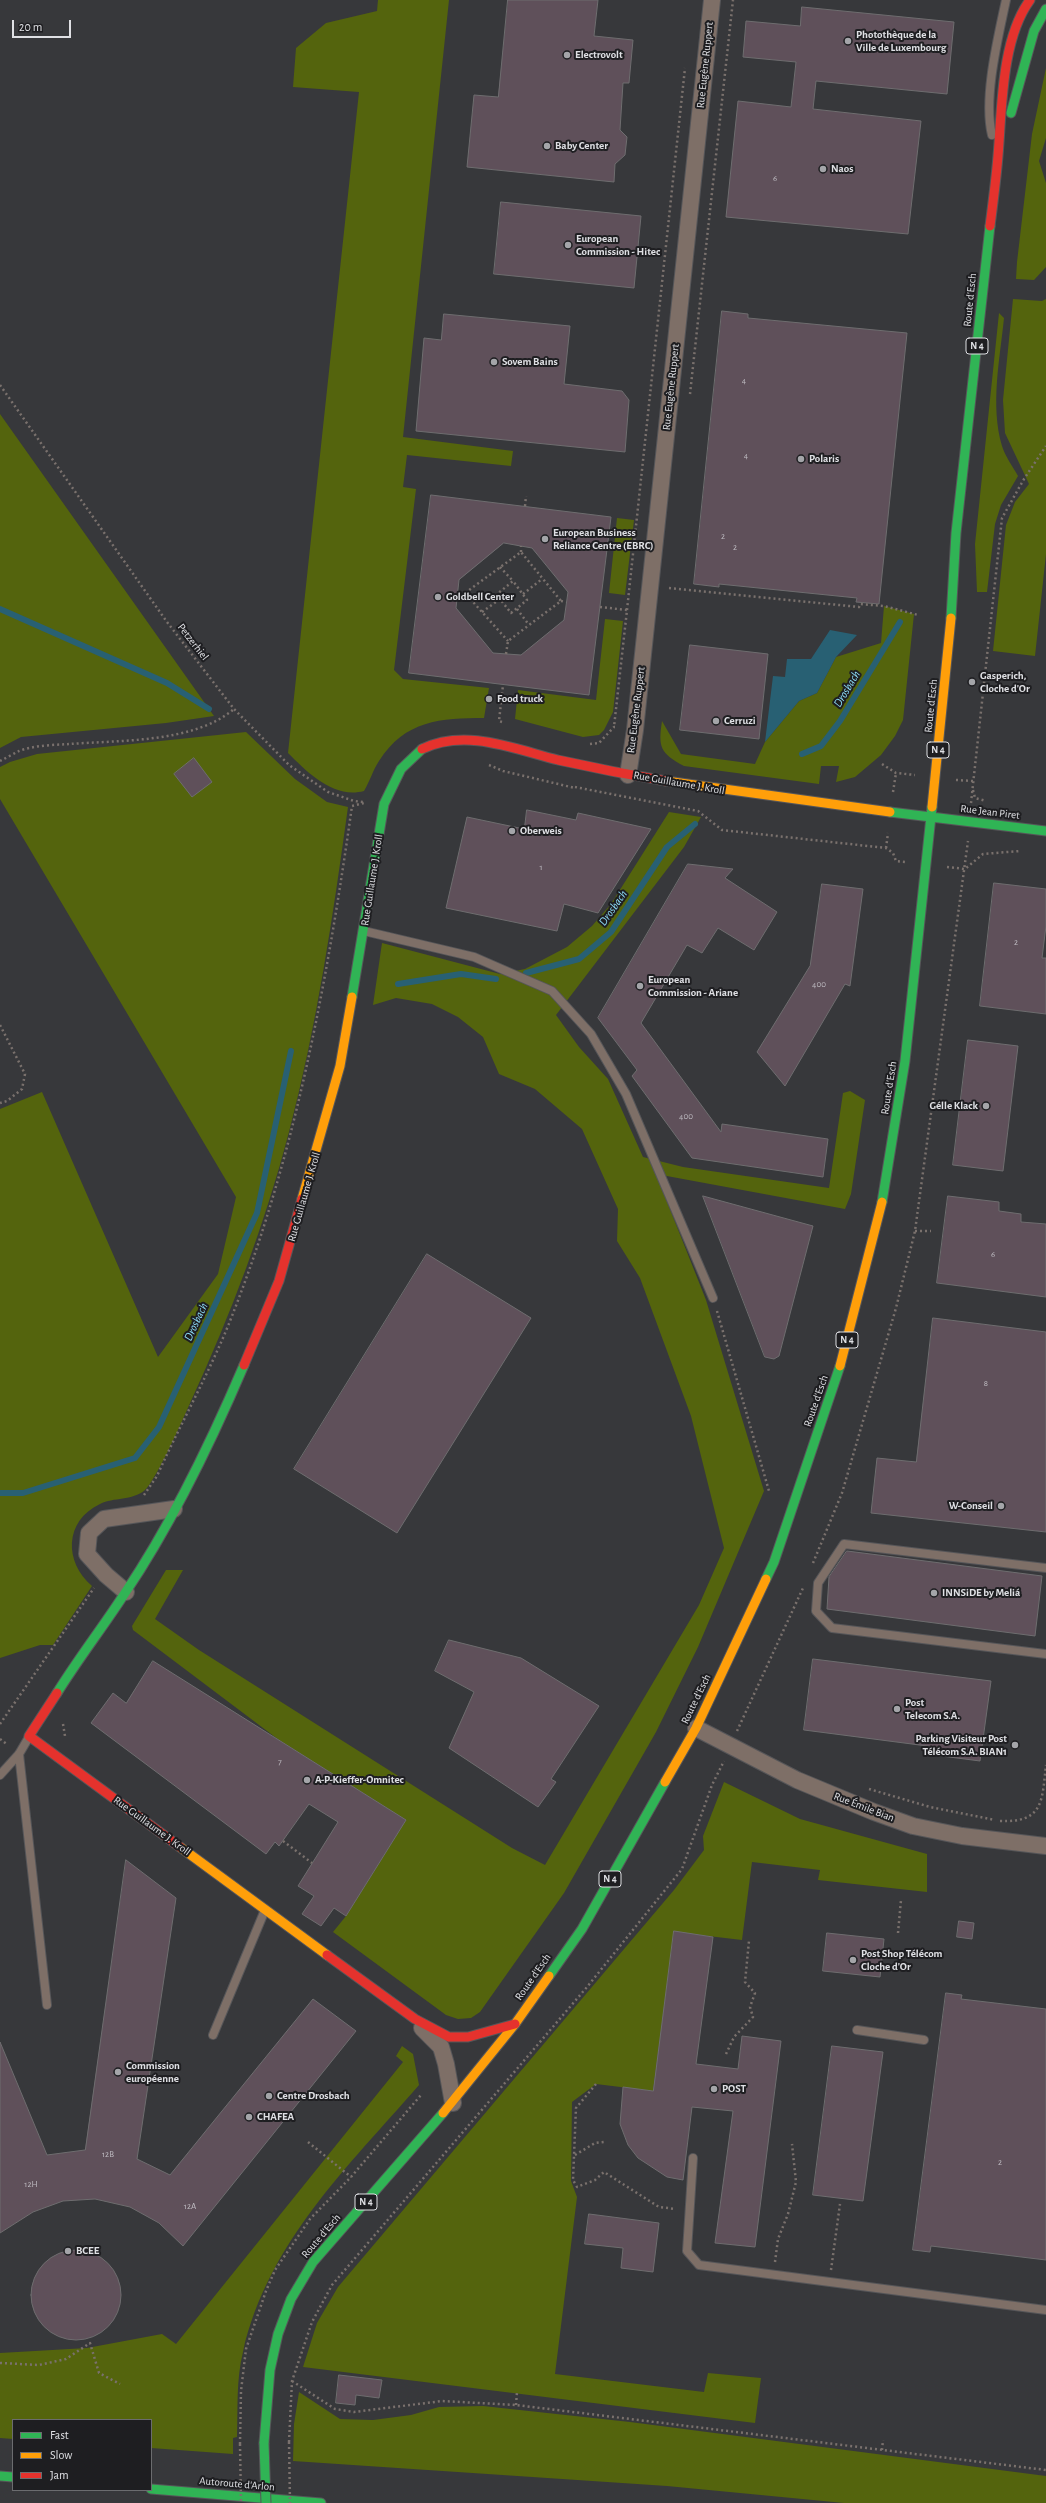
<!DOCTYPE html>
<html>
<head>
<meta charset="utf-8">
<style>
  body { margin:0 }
  #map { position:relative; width:1046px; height:2503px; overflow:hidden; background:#37383b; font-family:"Alegreya Sans",sans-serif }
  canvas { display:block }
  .legend { position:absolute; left:12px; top:2419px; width:140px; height:72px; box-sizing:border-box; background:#1e1e21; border:1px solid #6b6c6f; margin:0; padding:5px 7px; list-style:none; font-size:12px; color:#dfe0e4 }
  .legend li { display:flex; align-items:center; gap:8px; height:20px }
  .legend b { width:20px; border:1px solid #6b6c6f }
  .scale { position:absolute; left:12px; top:20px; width:59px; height:18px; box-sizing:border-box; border:2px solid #dfe0e4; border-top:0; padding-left:5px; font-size:12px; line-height:14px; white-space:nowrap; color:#dfe0e4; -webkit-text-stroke:3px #1e1e21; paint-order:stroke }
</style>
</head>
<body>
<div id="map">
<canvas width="1046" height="2503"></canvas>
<ul class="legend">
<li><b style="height:5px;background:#30b455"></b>Fast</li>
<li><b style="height:5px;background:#ff9f0a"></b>Slow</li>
<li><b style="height:5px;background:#e5322d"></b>Jam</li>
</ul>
<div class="scale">20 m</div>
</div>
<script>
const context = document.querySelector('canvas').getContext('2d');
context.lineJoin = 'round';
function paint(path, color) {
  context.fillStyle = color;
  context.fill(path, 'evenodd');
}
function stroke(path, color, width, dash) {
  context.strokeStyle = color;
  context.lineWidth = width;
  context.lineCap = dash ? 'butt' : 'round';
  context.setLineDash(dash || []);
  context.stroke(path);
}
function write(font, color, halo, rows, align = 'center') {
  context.font = font + ' "Alegreya Sans",sans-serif';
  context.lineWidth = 4;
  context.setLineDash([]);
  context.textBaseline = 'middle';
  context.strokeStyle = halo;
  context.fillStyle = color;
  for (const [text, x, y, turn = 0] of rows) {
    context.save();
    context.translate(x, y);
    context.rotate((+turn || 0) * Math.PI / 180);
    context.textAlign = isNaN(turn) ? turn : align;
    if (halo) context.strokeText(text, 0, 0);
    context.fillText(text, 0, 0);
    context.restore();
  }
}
paint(new Path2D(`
  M 378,0 L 449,0 L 403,437 L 513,451 L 511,466 L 407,455 L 403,487 L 416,489 L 394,670 L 403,679 L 489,688 L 484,718 C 441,718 405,720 379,761 C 373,770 370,781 364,791 C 334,799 308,773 288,753 L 359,92 L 293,87 L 296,48 L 326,23 L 377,11 Z
  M 1046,68 L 1046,138 L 1039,161 L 1046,183 L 1046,267 L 1034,280 L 1016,279 L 1017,262 L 1032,134 Z
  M 1013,299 L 1042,301 L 1046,299 L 1046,554 L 1035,656 L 993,651 L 1006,525 L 1015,502 L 1029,484 L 1005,433 L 1003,400 Z
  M 999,313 L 1004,318 C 1000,359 990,405 1002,446 C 1005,456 1013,467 1018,476 L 1001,505 L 995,524 L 987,592 L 977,592 L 975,544 Z
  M 0,414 L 214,716 L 166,723 L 21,737 L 0,748 Z
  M 617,518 L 634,520 L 625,595 L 609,593 Z
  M 884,606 L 914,614 L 903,720 L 895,736 L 881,755 L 855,777 L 836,782 L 839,766 L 821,766 L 819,784 L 684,766 C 660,753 658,747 662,721 L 681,754 L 755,764 L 765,742 L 799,701 L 817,693 L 836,657 L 881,643 Z
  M 605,619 L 623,621 L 613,712 L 604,730 L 599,735 L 583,737 L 515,719 L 518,690 L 596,700 Z
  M 246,732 L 295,779 L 327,802 L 348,807 C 333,916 317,1025 289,1132 C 265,1224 231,1314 191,1401 C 183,1419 157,1478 145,1490 C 132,1501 114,1497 100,1504 C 64,1521 64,1562 92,1586 L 53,1645 L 40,1645 L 0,1658 L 0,1109 L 42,1092 L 158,1357 L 218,1274 L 236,1197 L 0,799 L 0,767 L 10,762 L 37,754 Z
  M 669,812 L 701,817 L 684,847 L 556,1015 L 579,1047 L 608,1079 L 643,1157 L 683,1167 L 829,1188 L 843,1093 L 850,1091 L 865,1100 L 851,1194 L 845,1209 L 656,1174 L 706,1300 L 764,1491 L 698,1647 L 656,1732 L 564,1893 L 480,2012 L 471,2018 L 458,2019 L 446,2015 L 333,1932 L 346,1916 L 406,1820 L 279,1740 L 133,1630 L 132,1626 L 166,1570 L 183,1570 L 155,1619 L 199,1650 L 512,1848 L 545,1865 L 699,1605 L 724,1548 L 691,1416 L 640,1278 L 617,1241 L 618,1209 L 582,1129 L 535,1089 L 499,1074 L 483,1037 L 458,1017 L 432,1004 L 396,998 L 373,1005 L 382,943 L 500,974 L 525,969 L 567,947 L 592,926 L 611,904 Z
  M 724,1782 L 800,1819 L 927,1854 L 927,1892 L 818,1880 L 820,1870 L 752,1862 L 742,1940 L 674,1932 L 653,2091 L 596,2084 L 572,2102 L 571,2181 L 577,2197 L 555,2374 L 704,2392 L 708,2373 L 761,2378 L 755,2423 L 303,2367 L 317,2323 L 338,2287 L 674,1890 L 704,1850 L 703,1836 Z
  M 402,2046 L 413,2054 L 419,2085 C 348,2167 268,2242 243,2352 C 236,2380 238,2409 237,2437 L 233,2438 L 233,2454 L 151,2448 L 151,2420 L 13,2420 L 13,2439 L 0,2438 L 0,2353 L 87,2348 L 162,2334 L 176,2344 L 403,2062 L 396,2056 Z
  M 299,2392 L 340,2419 L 373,2420 L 411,2415 L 439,2407 L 483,2406 L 630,2422 L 1046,2476 L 1046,2503 L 844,2503 L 667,2486 L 293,2461 L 294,2424 Z`), '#54640d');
paint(new Path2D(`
  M 830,630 L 857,635 L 836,657 L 817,693 L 799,701 L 765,742 L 773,676 L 785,677 L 787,659 L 811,659 Z`), '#286073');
stroke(new Path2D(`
  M 0,609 L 167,683 L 209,709
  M 802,754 L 821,746 L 840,721 L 900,622
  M 526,973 L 579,959 L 611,932 L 667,847 L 695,824
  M 398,984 L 461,974 L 496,979
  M 0,1493 L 23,1493 L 135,1458 L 159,1427 L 257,1213 L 291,1051`), '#286073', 6);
const building = new Path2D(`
  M 508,0 L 598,0 L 594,36 L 633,40 L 629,83 L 623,83 L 620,130 L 627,137 L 625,155 L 615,164 L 614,182 L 467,167 L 474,95 L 498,97 Z
  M 802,7 L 954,22 L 947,94 L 816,81 L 813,109 L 921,121 L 908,234 L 726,217 L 738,101 L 791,107 L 796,62 L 743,57 L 746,21 L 800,26 Z
  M 501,202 L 641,216 L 634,288 L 494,274 Z
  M 722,311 L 748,314 L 748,318 L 907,333 L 879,604 L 856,602 L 857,598 L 719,584 L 719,587 L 694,584 Z
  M 444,314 L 570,326 L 564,384 L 622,391 L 629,400 L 625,452 L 416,431 L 424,338 L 441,340 Z
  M 431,495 L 611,517 L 589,695 L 409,673 ZM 504,543 L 532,548 L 568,592 L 564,620 L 521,655 L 493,653 L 456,608 L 459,580 Z
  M 690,645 L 768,654 L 759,739 L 680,730 Z
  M 194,758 L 212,782 L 192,797 L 174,774 Z
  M 527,810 L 576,820 L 578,813 L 651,829 L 598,913 L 564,904 L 557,931 L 446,908 L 467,817 L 524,829 Z
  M 688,864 L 733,869 L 725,878 L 777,912 L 754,950 L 718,928 L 702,953 L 687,945 L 641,1023 L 721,1132 L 722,1124 L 828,1139 L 823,1177 L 692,1158 L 632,1076 L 637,1070 L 598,1018 Z
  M 994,883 L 1046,889 L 1046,926 L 1042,958 L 1046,958 L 1046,1014 L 980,1006 Z
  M 822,884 L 863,889 L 850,986 L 845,984 L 785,1086 L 757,1052 L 810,966 Z
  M 968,1040 L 1018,1046 L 1003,1171 L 953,1165 Z
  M 703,1196 L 813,1226 L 779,1356 L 774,1359 L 765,1357 Z
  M 948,1196 L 999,1202 L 999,1211 L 1021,1214 L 1021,1222 L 1046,1224 L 1046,1297 L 937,1283 Z
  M 427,1254 L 531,1318 L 397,1533 L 294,1469 Z
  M 933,1318 L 1046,1332 L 1046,1532 L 871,1513 L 877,1458 L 916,1462 Z
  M 847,1551 L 1042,1576 L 1035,1636 L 827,1609 L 829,1577 Z
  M 449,1640 L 521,1658 L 599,1706 L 551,1779 L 556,1782 L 538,1807 L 449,1748 L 474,1692 L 435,1671 Z
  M 813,1659 L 991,1681 L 980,1761 L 934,1755 L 935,1747 L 804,1730 Z
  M 153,1661 L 406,1820 L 346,1916 L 334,1908 L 321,1926 L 302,1914 L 314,1896 L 298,1886 L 338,1822 L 309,1804 L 279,1846 L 275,1842 L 266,1854 L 91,1723 L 113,1693 L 126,1703 Z
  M 126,1860 L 176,1898 L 137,2159 L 170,2175 L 313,1999 L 356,2031 L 183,2246 L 159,2223 L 130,2207 L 95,2199 L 63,2201 L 33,2212 L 0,2233 L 0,2042 L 47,2155 L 85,2150 Z
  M 959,1921 L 974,1923 L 972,1939 L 957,1937 Z
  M 674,1931 L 713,1937 L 696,2064 L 738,2069 L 742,2036 L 781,2041 L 755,2247 L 715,2243 L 733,2111 L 692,2107 L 683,2180 L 667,2177 L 638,2158 L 628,2145 L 620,2124 L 623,2087 L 653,2091 Z
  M 827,1933 L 884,1939 L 880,1977 L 823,1971 Z
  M 946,1993 L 962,1995 L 961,1999 L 1046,2009 L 1046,2260 L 931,2246 L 930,2252 L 913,2250 Z
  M 832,2046 L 883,2052 L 863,2201 L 813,2195 Z
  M 589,2214 L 659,2223 L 653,2272 L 621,2268 L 623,2248 L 585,2244 Z
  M31 2295a45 45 0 1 1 90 0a45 45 0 1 1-90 0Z
  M 339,2375 L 382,2380 L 379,2398 L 356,2395 L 355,2405 L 336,2403 Z`);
paint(building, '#5f505a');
stroke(building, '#6e6d6f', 1);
const lane = new Path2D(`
  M 992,135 C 983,98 998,38 1006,0
  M 364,931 L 474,957 L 552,991 L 591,1034 L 626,1094 L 713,1298
  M 1046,1568 L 844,1544 L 818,1583 L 816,1611 L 832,1628 L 1046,1654
  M 19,1754 L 47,2005
  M 0,1775 L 19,1754 L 29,1737
  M 857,2030 L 924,2040
  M 213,2035 L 265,1910
  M 693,2158 L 687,2251 L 699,2265 L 1046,2310`);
const street = new Path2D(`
  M 628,775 L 635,730 L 712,0
  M 126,1592 L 106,1575 L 87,1554 L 89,1533 L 104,1519 L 174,1509
  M 696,1728 L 797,1780 L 874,1812 L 913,1826 L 962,1836 L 1046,1846
  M 422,2028 L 441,2047 L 446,2064 L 453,2103`);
const fast = new Path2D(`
  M 1011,113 L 1034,31 L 1046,9
  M 951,618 L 956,533 L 990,226
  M 890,812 L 1046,831
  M 352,997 L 384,804 L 401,769 L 422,749
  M 882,1202 L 905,1061 L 932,807
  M 766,1579 L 774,1562 L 840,1366
  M 57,1693 C 78,1659 103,1627 125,1593 C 171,1525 212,1440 244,1365
  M 549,1976 L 582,1929 L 665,1782
  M 264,2443 L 270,2370 L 278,2334 L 291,2299 L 313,2262 L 443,2113
  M 0,2476 L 13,2477
  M 151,2489 L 321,2503`);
const slow = new Path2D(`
  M 666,781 L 890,812
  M 932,807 L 951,618
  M 302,1199 L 340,1066 L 352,997
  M 840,1366 L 882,1202
  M 665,1782 L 696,1728 L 766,1579
  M 180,1847 L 327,1955
  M 443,2113 L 515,2024 L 549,1976`);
const jam = new Path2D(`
  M 990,226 C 993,203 996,180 998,156 C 1002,110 1001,39 1030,0
  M 422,749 C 466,728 514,749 558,760 C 594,768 630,775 666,781
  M 244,1365 L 279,1281 L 302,1199
  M 57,1693 L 29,1736 L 180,1847
  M 327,1955 L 415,2019 L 449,2037 L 468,2037 L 515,2024`);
stroke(lane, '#565659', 10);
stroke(street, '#565659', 18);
stroke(fast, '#565659', 11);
stroke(slow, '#565659', 11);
stroke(jam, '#565659', 11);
stroke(new Path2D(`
  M 0,385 L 167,622 L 234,709 L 289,765 L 328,792 L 354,801 L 364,802
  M 690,394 L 733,0
  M 525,506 L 526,496
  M 521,552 L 521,546
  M 500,567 L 513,581
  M 669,588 L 859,607 L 860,604 L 884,606 L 918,615
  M 523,594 L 542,579
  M 561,601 L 566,602
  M 600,607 L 627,610 L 614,727
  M 517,609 L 529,625
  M 627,610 L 685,68
  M 482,612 L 500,599 L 511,613 L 527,600 L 513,581 L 496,595 L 500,599
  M 506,654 L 508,641 L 561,601 L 521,552 L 465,593 L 508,641
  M 502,722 L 499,721 L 503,685
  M 590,744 L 599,743 L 614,727 L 618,727
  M 0,761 C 6,758 13,754 19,751 C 35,745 54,745 70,744 C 121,740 194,743 234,709
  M 882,764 L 896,773 L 915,775
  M 489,765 L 503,771 L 575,788
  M 956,780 L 973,781
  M 575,787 L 698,811 L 722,830 L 886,848 L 893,853 L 896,861 L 906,862
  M 973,790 L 975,798 L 986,801
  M 893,792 L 896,773
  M 971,803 L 1002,518 L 1024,479 L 1046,446
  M 886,848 L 888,833
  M 947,867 L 965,869 L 983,854 L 1020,851
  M 0,1025 L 25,1074 L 22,1089 L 7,1101 L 0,1103
  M 915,1231 L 931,1231
  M 717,1311 L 769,1491
  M 144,1495 L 157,1476 C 180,1425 207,1377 228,1326 C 295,1160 327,983 352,806 L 364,803
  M 813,1563 L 842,1493 L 896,1308 L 915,1231 L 968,841
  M 0,1724 L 94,1588
  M 63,1724 L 65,1736
  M 737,1731 L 803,1588
  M 0,1739 L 8,1745
  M 869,1789 L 930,1807 L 995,1820
  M 1000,1821 C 1044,1823 1042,1800 1046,1765
  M 283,1841 L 312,1863
  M 898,1933 L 901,1900
  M 726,2054 L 734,2037 L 753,2017 L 750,2007 L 755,1993 L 745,1982 L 749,1941
  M 596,2084 L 576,2108 L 573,2180 L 577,2187 L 595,2180 L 604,2172 L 659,2207 L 676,2209
  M 308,2142 L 351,2177
  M 575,2155 L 595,2143 L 604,2142
  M 775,2262 L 778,2239 L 788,2214 L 796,2182 L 792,2144
  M 831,2270 L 840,2204
  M 0,2363 L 39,2365 L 66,2359 L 90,2343 L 99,2373 L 120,2384
  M 292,2381 L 335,2409 L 354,2412 L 442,2401 L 516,2405 L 1046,2470
  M 516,2405 L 517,2392
  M 289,2442 L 292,2381 L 312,2322 L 332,2285 L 587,1987 L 682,1869 L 712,1785 L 724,1761
  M 240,2444 L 241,2391 L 246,2349 L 266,2291 L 275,2270 L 310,2219 L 351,2177 L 421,2095
  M 882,2450 L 883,2440`), '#7a716d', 2.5, [2, 3]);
stroke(lane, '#7e6f67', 8);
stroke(street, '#7e6f67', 16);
stroke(fast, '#30b455', 9);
stroke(slow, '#ff9f0a', 9);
stroke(jam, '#e5322d', 9);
const fastBridge = new Path2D(`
  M 264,2443 L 266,2503`);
stroke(fastBridge, '#565659', 11, []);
stroke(new Path2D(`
  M 289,2442 L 290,2503
  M 240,2444 L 241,2503`), '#7a716d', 2.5, [2, 3]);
stroke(fastBridge, '#30b455', 9);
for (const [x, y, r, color] of [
  [848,41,4,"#a4a5a9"],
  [567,55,4,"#a4a5a9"],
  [547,146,4,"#a4a5a9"],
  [823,169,4,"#a4a5a9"],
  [568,245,4,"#a4a5a9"],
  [494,362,4,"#a4a5a9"],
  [801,459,4,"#a4a5a9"],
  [545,539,4,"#a4a5a9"],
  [438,597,4,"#a4a5a9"],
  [972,682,4,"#a4a5a9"],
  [489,699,4,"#a4a5a9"],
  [716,721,4,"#a4a5a9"],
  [512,831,4,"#a4a5a9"],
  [640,986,4,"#a4a5a9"],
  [986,1106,4,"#a4a5a9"],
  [1001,1506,4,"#a4a5a9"],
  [934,1593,4,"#a4a5a9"],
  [897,1709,4,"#a4a5a9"],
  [1015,1745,4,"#a4a5a9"],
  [307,1780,4,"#a4a5a9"],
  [853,1960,4,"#a4a5a9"],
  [118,2072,4,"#a4a5a9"],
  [714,2089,4,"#a4a5a9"],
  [269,2096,4,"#a4a5a9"],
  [249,2117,4,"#a4a5a9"],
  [68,2251,4,"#a4a5a9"]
]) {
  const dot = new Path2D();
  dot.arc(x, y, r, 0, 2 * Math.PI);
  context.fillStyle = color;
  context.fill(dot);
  stroke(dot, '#1e1e21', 1.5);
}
write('9px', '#bfbcc2', null, [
  ["6",775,178],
  ["4",744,380],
  ["4",746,455],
  ["2",723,536],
  ["2",735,547],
  ["1",541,867],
  ["2",1016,942],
  ["400",819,984],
  ["400",686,1116],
  ["6",993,1254],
  ["8",986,1383],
  ["7",280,1762],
  ["12B",108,2154],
  ["2",1000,2162],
  ["12H",31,2184],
  ["12A",190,2206]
]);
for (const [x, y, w] of [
  [977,346,22],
  [938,750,22],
  [847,1340,22],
  [610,1879,22],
  [366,2202,22]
]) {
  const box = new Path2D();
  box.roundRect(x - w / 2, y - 8, w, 16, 3);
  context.fillStyle = '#1e1e21';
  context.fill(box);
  stroke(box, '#dfe0e4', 1);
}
write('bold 10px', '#dfe0e4', null, [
  ["N 4",977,346],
  ["N 4",938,750],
  ["N 4",847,1340],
  ["N 4",610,1879],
  ["N 4",366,2202]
]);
write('bold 11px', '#dfe0e4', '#1e1e21', [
  ["Photothèque de la",856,35],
  ["Ville de Luxembourg",856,48],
  ["Electrovolt",575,55],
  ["Baby Center",555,146],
  ["Naos",831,169],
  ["European",576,239],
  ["Commission - Hitec",576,252],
  ["Sovem Bains",502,362],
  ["Polaris",809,459],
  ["European Business",553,533],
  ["Reliance Centre (EBRC)",553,546],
  ["Goldbell Center",446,597],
  ["Gasperich,",980,676],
  ["Cloche d'Or",980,689],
  ["Food truck",497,699],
  ["Cerruzi",724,721],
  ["Oberweis",520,831],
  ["European",648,980],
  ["Commission - Ariane",648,993],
  ["Gélle Klack",978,1106,"right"],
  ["W-Conseil",993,1506,"right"],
  ["INNSiDE by Meliá",942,1593],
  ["Post",905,1703],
  ["Telecom S.A.",905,1716],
  ["Parking Visiteur Post",1007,1739,"right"],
  ["Télécom S.A. BIAN1",1007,1752,"right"],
  ["A-P-Kieffer-Omnitec",315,1780],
  ["Post Shop Télécom",861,1954],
  ["Cloche d'Or",861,1967],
  ["Commission",126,2066],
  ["européenne",126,2079],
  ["POST",722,2089],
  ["Centre Drosbach",277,2096],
  ["CHAFEA",257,2117],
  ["BCEE",76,2251]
], 'left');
write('11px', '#dfe0e4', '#1e1e21', [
  ["Rue Eugène Ruppert",705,65,-84],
  ["Route d'Esch",970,300,-84],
  ["Rue Eugène Ruppert",671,387,-84],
  ["Petzerhiel",193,642,52],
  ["Route d'Esch",931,706,-84],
  ["Rue Eugène Ruppert",636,710,-83],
  ["Rue Guillaume J. Kroll",679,783,10],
  ["Rue Jean Piret",990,812,7],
  ["Rue Guillaume J. Kroll",372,880,-81],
  ["Route d'Esch",889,1088,-81],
  ["Rue Guillaume J. Kroll",304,1197,-74],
  ["Route d'Esch",816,1401,-71],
  ["Route d'Esch",696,1699,-64],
  ["Rue Émile Bian",864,1807,21],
  ["Rue Guillaume J. Kroll",152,1826,36],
  ["Route d'Esch",533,1977,-55],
  ["Route d'Esch",321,2236,-50],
  ["Autoroute d'Arlon",237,2484,5]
]);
write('italic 12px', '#8fdffc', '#1e1e21', [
  ["Drosbach",847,689,-59],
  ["Drosbach",613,908,-55],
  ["Drosbach",196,1322,-65]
]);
</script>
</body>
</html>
